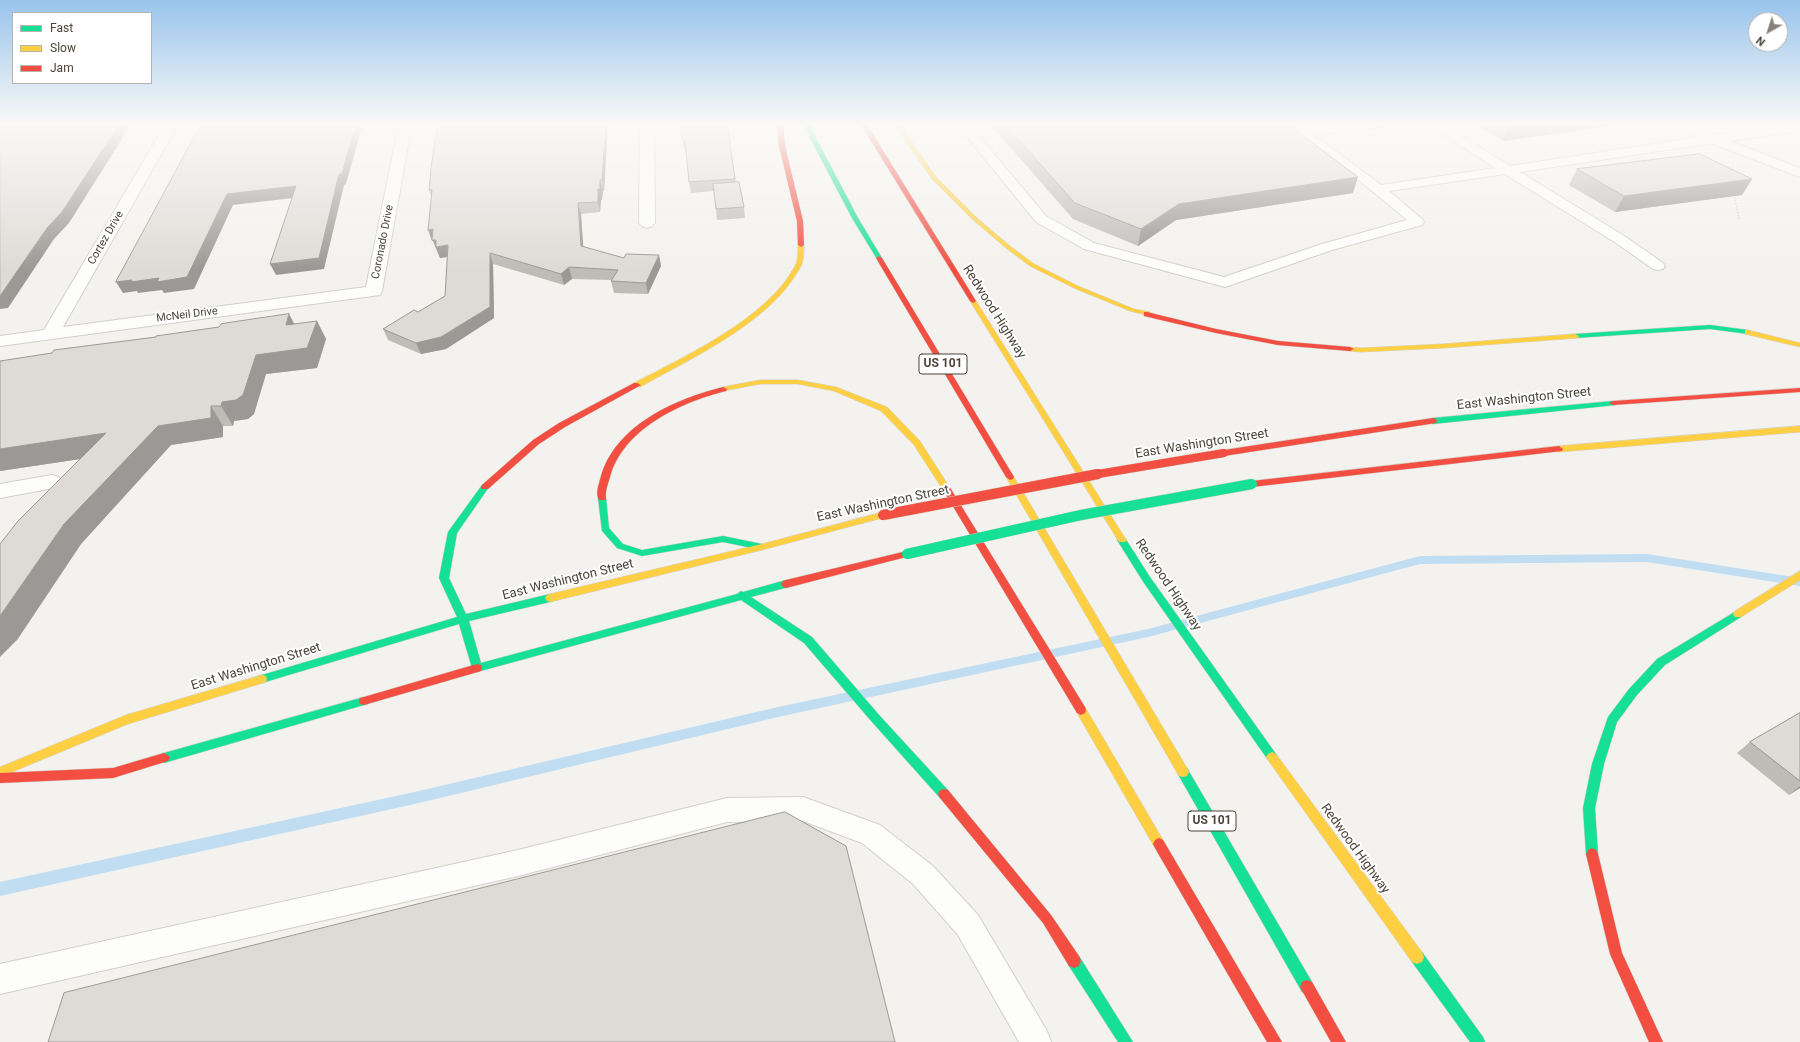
<!DOCTYPE html>
<html>
<head>
<meta charset="utf-8">
<style>
  body { margin:0 }
  #map { position:relative; width:1800px; height:1042px; overflow:hidden; background:#f4f2ee; font-family:Roboto,sans-serif }
  canvas { display:block }
  .legend { position:absolute; left:12px; top:12px; width:140px; height:72px; box-sizing:border-box; background:#fff; border:1px solid #b7b4b0; margin:0; padding:5px 7px; list-style:none; font-size:12px; color:#4b4439 }
  .legend li { display:flex; align-items:center; gap:8px; height:20px }
  .legend b { width:20px; border:1px solid #b7b4b0 }
  .north { position:absolute; left:1748px; top:12px; width:40px; height:40px; box-sizing:border-box; background:#fff; border:1px solid #b7b4b0; border-radius:50%; rotate:219deg; font-size:11px; font-weight:700; line-height:16px; text-align:center; color:#4b4439 }
  .north::after { content:''; display:block; margin:auto; width:14px; height:18px; background:#868178; clip-path:polygon(50% 0,100% 100%,50% 72%,0 100%) }
</style>
</head>
<body>
<div id="map">
<canvas width="1800" height="1042"></canvas>
<ul class="legend">
<li><b style="height:5px;background:#16e098"></b>Fast</li>
<li><b style="height:5px;background:#ffcf43"></b>Slow</li>
<li><b style="height:5px;background:#f24e42"></b>Jam</li>
</ul>
<div class="north">N</div>
</div>
<script>
const context = document.querySelector('canvas').getContext('2d');
context.lineJoin = 'round';
function paint(path, color) {
  context.fillStyle = color;
  context.fill(path, 'evenodd');
}
function stroke(path, color, width, dash) {
  context.strokeStyle = color;
  context.lineWidth = width;
  context.lineCap = dash ? 'butt' : 'round';
  context.setLineDash(dash || []);
  context.stroke(path);
}
function write(font, color, halo, rows, align = 'center') {
  context.font = font + ' Roboto,sans-serif';
  context.lineWidth = 4;
  context.setLineDash([]);
  context.textBaseline = 'middle';
  context.strokeStyle = halo;
  context.fillStyle = color;
  for (const [text, x, y, turn = 0] of rows) {
    context.save();
    context.translate(x, y);
    context.rotate((+turn || 0) * Math.PI / 180);
    context.textAlign = isNaN(turn) ? turn : align;
    if (halo) context.strokeText(text, 0, 0);
    context.fillText(text, 0, 0);
    context.restore();
  }
}
paint(new Path2D(`
  M 1647,554 L 1800,578 L 1800,586 L 1647,562 L 1420,564 L 1148,637 L 778,717 L 419,803 L 0,896 L 0,882 L 419,791 L 778,707 L 1148,629 L 1420,556 Z`), '#c0ddf1');
const lane = new Path2D(`
  M 956,123 L 968,123 L 1046,216 L 1094,243 L 1224,277 L 1322,244 L 1407,220 L 1360,181 L 1283,123 L 1297,123 L 1305,129 L 1353,123 L 1385,123 L 1383,126 L 1379,127 L 1314,135 L 1381,185 L 1495,168 L 1426,123 L 1440,123 L 1510,166 L 1713,135 L 1717,136 L 1719,139 L 1717,142 L 1713,143 L 1520,172 L 1626,237 L 1663,263 L 1665,266 L 1663,269 L 1658,270 L 1653,269 L 1616,243 L 1505,174 L 1389,191 L 1422,219 L 1424,222 L 1422,225 L 1332,250 L 1225,287 L 1084,249 L 1036,222 Z
  M 52,475 L 59,477 L 62,482 L 59,487 L 0,498 L 0,484 Z
  M 803,797 L 880,825 L 933,866 L 978,915 L 1047,1031 L 1051,1042 L 1019,1042 L 958,935 L 913,884 L 862,843 L 803,821 L 727,822 L 518,876 L 0,994 L 0,964 L 518,850 L 727,798 Z`);
const street = new Path2D(`
  M 166,123 L 179,123 L 63,327 L 366,287 L 399,123 L 412,123 L 382,291 L 380,295 L 0,346 L 0,336 L 44,330 Z
  M 640,123 L 654,123 L 655,223 L 652,226 L 647,228 L 642,226 L 639,223 Z
  M 1672,123 L 1689,123 L 1715,135 L 1800,123 L 1800,131 L 1730,141 L 1800,168 L 1800,177 L 1708,142 L 1674,126 Z`);
const fast = new Path2D(`
  M 805,123 L 811,123 L 815,136 L 858,218 L 882,258 L 881,259 L 877,259 L 852,218 L 809,136 Z
  M 1710,325 L 1748,330 L 1752,332 L 1748,334 L 1710,329 L 1575,338 L 1571,336 L 1575,334 Z
  M 1613,401 L 1617,403 L 1616,405 L 1433,424 L 1429,421 L 1433,418 Z
  M 485,484 L 489,487 L 457,533 L 449,578 L 466,614 L 550,594 L 553,595 L 555,598 L 553,601 L 550,602 L 469,621 L 481,663 L 737,594 L 741,591 L 743,592 L 786,580 L 789,581 L 791,584 L 789,587 L 751,597 L 812,637 L 880,716 L 948,790 L 950,794 L 948,798 L 944,799 L 940,798 L 872,722 L 804,643 L 741,600 L 477,672 L 473,671 L 472,668 L 459,624 L 262,683 L 258,682 L 257,679 L 258,676 L 262,675 L 457,617 L 439,578 L 448,532 L 482,485 Z
  M 602,495 L 606,498 L 609,528 L 623,544 L 642,550 L 723,536 L 762,544 L 767,547 L 762,550 L 723,542 L 642,556 L 639,555 L 617,548 L 602,531 L 598,498 Z
  M 1122,537 L 1125,538 L 1150,577 L 1276,754 L 1278,757 L 1276,760 L 1272,762 L 1268,760 L 1144,583 L 1117,540 Z
  M 1738,610 L 1741,611 L 1743,614 L 1741,617 L 1665,665 L 1637,695 L 1617,722 L 1604,764 L 1595,808 L 1598,854 L 1596,858 L 1592,860 L 1588,858 L 1586,854 L 1583,808 L 1592,764 L 1608,717 L 1629,689 L 1657,659 Z
  M 364,697 L 368,698 L 369,701 L 368,704 L 364,705 L 164,763 L 160,761 L 158,758 L 160,755 L 164,753 Z
  M 1183,767 L 1187,768 L 1312,982 L 1314,987 L 1312,992 L 1307,994 L 1302,992 L 1179,776 L 1177,772 L 1179,768 Z
  M 1417,950 L 1422,952 L 1483,1037 L 1485,1042 L 1470,1042 L 1412,962 L 1410,957 L 1412,952 Z
  M 1074,954 L 1079,956 L 1133,1042 L 1118,1042 L 1069,966 L 1067,961 L 1069,956 Z`);
const slow = new Path2D(`
  M 893,123 L 899,123 L 936,177 L 976,217 L 1010,246 L 1034,264 L 1078,286 L 1134,309 L 1150,312 L 1150,316 L 1130,311 L 1074,288 L 1030,266 L 1006,248 L 972,219 L 932,179 Z
  M 801,243 L 804,245 C 804,251 804,257 802,263 C 801,268 797,272 795,276 C 764,325 690,359 640,387 L 634,387 L 633,385 L 634,383 C 684,357 768,318 795,266 C 798,260 798,252 798,245 Z
  M 973,299 L 976,301 L 1125,538 L 1127,540 L 1125,542 L 1119,542 L 970,301 Z
  M 1745,330 L 1748,330 L 1800,343 L 1800,347 L 1745,334 Z
  M 1575,334 L 1579,336 L 1578,338 L 1443,348 L 1361,352 L 1350,351 L 1346,349 L 1350,347 L 1361,348 L 1443,344 Z
  M 760,380 L 798,380 L 836,387 L 887,407 L 920,441 L 950,488 L 949,490 L 943,490 L 914,445 L 881,411 L 834,391 L 798,384 L 760,384 L 723,391 L 719,389 L 723,387 Z
  M 1800,426 L 1800,432 L 1559,452 L 1555,449 L 1559,446 Z
  M 1010,474 L 1014,477 L 1187,768 L 1189,772 L 1187,776 L 1183,777 L 1179,776 L 1006,477 Z
  M 883,512 L 887,515 L 886,517 L 762,550 L 550,602 L 547,601 L 545,598 L 547,595 L 550,594 L 762,544 Z
  M 1800,571 L 1800,580 L 1741,617 L 1735,617 L 1733,614 L 1735,611 Z
  M 262,675 L 266,676 L 267,679 L 266,682 L 128,724 L 0,777 L 0,767 L 126,715 Z
  M 1081,705 L 1085,707 L 1163,840 L 1165,844 L 1163,848 L 1159,850 L 1155,848 L 1077,713 L 1076,710 L 1077,707 Z
  M 1272,752 L 1276,754 L 1422,952 L 1424,957 L 1422,962 L 1417,964 L 1412,962 L 1268,760 L 1266,757 L 1268,754 Z`);
const jam = new Path2D(`
  M 777,123 L 783,123 L 785,146 L 803,221 L 804,245 L 801,247 L 798,245 L 797,221 L 779,146 Z
  M 860,123 L 866,123 L 976,301 L 975,302 L 973,303 L 970,301 Z
  M 879,256 L 882,258 L 1014,477 L 1013,479 L 1010,480 L 1006,477 L 876,258 Z
  M 1144,312 L 1147,312 L 1216,329 L 1278,341 L 1350,347 L 1354,349 L 1350,351 L 1278,345 L 1216,333 L 1144,316 Z
  M 634,383 L 637,383 L 641,385 L 565,427 L 539,444 L 488,489 L 482,489 L 481,487 L 482,485 L 533,440 L 559,423 Z
  M 723,387 L 727,389 L 726,391 C 681,402 623,429 610,477 C 608,484 605,491 606,498 L 605,500 L 599,500 C 595,493 599,484 601,476 C 616,425 675,399 723,387 Z
  M 1800,388 L 1800,392 L 1613,405 L 1609,403 L 1613,401 Z
  M 1433,418 L 1436,419 L 1437,421 L 1436,423 L 1224,456 L 1220,453 L 1224,450 Z
  M 1559,446 L 1563,449 L 1562,451 L 1252,487 L 1248,484 L 1252,481 Z
  M 946,485 L 949,486 L 1085,707 L 1086,710 L 1085,713 L 1081,715 L 1077,713 L 942,488 Z
  M 907,551 L 910,552 L 912,554 L 910,556 L 786,588 L 783,587 L 781,584 L 783,581 L 786,580 Z
  M 477,664 L 481,665 L 482,668 L 481,671 L 364,705 L 360,704 L 359,701 L 360,698 L 364,697 Z
  M 164,753 L 168,755 L 170,758 L 168,761 L 113,778 L 0,783 L 0,773 L 113,768 Z
  M 944,789 L 948,790 L 1051,915 L 1079,956 L 1081,961 L 1079,966 L 1074,968 L 1069,966 L 1043,923 L 940,798 L 938,794 L 940,790 Z
  M 1159,838 L 1163,840 L 1282,1042 L 1267,1042 L 1155,848 L 1153,844 L 1155,840 Z
  M 1592,848 L 1596,850 L 1598,854 L 1622,953 L 1663,1042 L 1649,1042 L 1610,954 L 1586,854 L 1588,850 Z
  M 1307,980 L 1312,982 L 1346,1042 L 1331,1042 L 1300,987 L 1302,982 Z`);
stroke(lane, '#d2d0cb', 2);
stroke(street, '#d2d0cb', 2);
stroke(fast, '#d3cfc5', 1);
stroke(slow, '#d3cfc5', 1);
stroke(jam, '#d3cfc5', 1);
stroke(new Path2D(`
  M 1620,123 L 1635,128
  M 1734,194 L 1739,219`), '#d3d2cc', 1.5, [1.5, 1.5]);
paint(lane, '#fdfdfc');
paint(street, '#fdfdfc');
paint(fast, '#16e098');
paint(slow, '#ffcf43');
paint(jam, '#f24e42');
const fastBridge = new Path2D(`
  M 907,554 L 1081,515 L 1252,484`);
const jamBridgeFar1 = new Path2D(`
  M 1092,475 L 1224,453`);
const jamBridge = new Path2D(`
  M 883,515 L 1098,474`);
stroke(fastBridge, '#d6cebb', 11, []);
stroke(jamBridgeFar1, '#d6cebb', 9, []);
stroke(jamBridge, '#d6cebb', 11, []);
stroke(fastBridge, '#16e098', 10);
stroke(jamBridgeFar1, '#f24e42', 8);
stroke(jamBridge, '#f24e42', 10);
paint(new Path2D(`
  M 608,123 L 604,191 L 603,191 L 602,200 L 601,200 L 600,212 L 581,214 L 583,246 L 624,258 L 659,255 L 661,266 L 648,294 L 614,293 L 611,281 L 612,280 L 572,279 L 564,285 L 493,264 L 494,318 L 446,349 L 421,354 L 388,340 L 383,329 L 418,312 L 445,296 L 448,257 L 440,258 L 433,241 L 432,241 L 431,195 L 429,190 Z
  M 727,123 L 736,182 L 744,207 L 745,218 L 717,220 L 714,191 L 691,193 L 689,182 L 686,151 L 685,151 L 683,140 Z
  M 989,123 L 1286,123 L 1353,193 L 1176,220 L 1138,246 L 1073,219 Z
  M 1474,123 L 1618,123 L 1617,125 L 1503,141 Z
  M 1577,169 L 1752,179 L 1742,195 L 1615,212 L 1569,185 Z
  M 289,314 L 294,324 L 317,321 L 326,339 L 317,368 L 266,374 L 254,414 L 248,419 L 234,421 L 233,426 L 223,426 L 223,437 L 171,445 L 81,544 L 17,640 L 80,459 L 0,471 L 52,353 L 219,327 Z
  M 1800,713 L 1800,788 L 1789,795 L 1737,753 L 1750,742 Z`), '#bfbcb8');
paint(new Path2D(`
  M 120,123 L 132,123 L 69,223 L 54,239 L 8,308 L 0,309 L 0,296 Z
  M 356,123 L 363,123 L 346,184 L 344,185 L 324,269 L 276,275 L 270,264 Z
  M 606,123 L 608,123 L 604,191 L 602,180 Z
  M 1529,123 L 1618,123 L 1617,125 L 1503,141 L 1510,125 Z
  M 683,140 L 685,140 L 687,151 L 685,151 Z
  M 1358,177 L 1353,193 L 1176,220 L 1138,246 L 1141,229 L 1179,204 Z
  M 1752,179 L 1742,195 L 1615,212 L 1624,196 Z
  M 600,180 L 603,191 L 602,200 L 601,200 L 600,212 L 598,202 L 598,189 Z
  M 296,186 L 301,197 L 233,205 L 194,289 L 164,293 L 162,290 L 138,293 L 137,291 L 123,293 L 116,282 L 227,194 Z
  M 578,203 L 581,214 L 584,257 L 581,246 Z
  M 433,229 L 448,245 L 453,256 L 440,258 L 433,241 L 432,241 L 428,230 Z
  M 490,253 L 493,264 L 494,318 L 446,349 L 421,354 L 416,343 Z
  M 659,255 L 661,266 L 648,294 L 646,283 Z
  M 569,267 L 572,279 L 564,285 L 561,274 Z
  M 289,314 L 299,333 L 286,325 Z
  M 317,321 L 326,339 L 317,368 L 266,374 L 254,414 L 248,419 L 234,421 L 233,426 L 221,406 L 222,402 L 256,355 Z
  M 211,406 L 223,426 L 223,437 L 171,445 L 81,544 L 17,640 L 0,657 L 0,616 L 64,524 L 158,426 Z
  M 106,433 L 121,453 L 0,471 L 0,449 Z
  M 1800,786 L 1800,788 L 1789,795 Z`), '#9b9996');
const building = new Path2D(`
  M 0,123 L 120,123 L 62,212 L 47,228 L 0,296 Z
  M 202,123 L 356,123 L 342,174 L 339,174 L 319,258 L 270,264 L 296,186 L 227,194 L 187,277 L 157,282 L 159,278 L 131,282 L 132,280 L 116,282 Z
  M 438,123 L 606,123 L 602,180 L 600,180 L 600,189 L 598,189 L 598,202 L 578,203 L 581,246 L 624,258 L 626,254 L 659,255 L 646,283 L 611,281 L 618,270 L 569,267 L 561,274 L 490,253 L 490,307 L 441,337 L 416,343 L 383,329 L 414,310 L 418,312 L 445,296 L 448,245 L 436,247 L 436,240 L 432,240 L 433,229 L 428,230 L 432,190 L 429,190 L 431,168 Z
  M 681,123 L 727,123 L 735,179 L 689,182 L 685,140 L 683,140 Z
  M 1004,123 L 1286,123 L 1358,177 L 1179,204 L 1141,229 L 1075,203 Z
  M 1506,123 L 1529,123 L 1510,125 Z
  M 1700,154 L 1752,179 L 1624,196 L 1577,169 Z
  M 739,182 L 744,207 L 716,209 L 713,184 Z
  M 289,314 L 286,325 L 317,321 L 307,348 L 256,355 L 243,395 L 236,400 L 222,402 L 221,406 L 211,406 L 211,418 L 158,426 L 64,524 L 0,616 L 0,544 L 18,521 L 106,433 L 0,449 L 0,361 L 52,353 L 54,350 L 156,337 L 156,336 L 219,327 L 221,324 Z
  M 1800,713 L 1800,781 L 1750,742 Z
  M 785,812 L 846,846 L 895,1042 L 48,1042 L 64,993 Z`);
paint(building, '#dedbd6');
stroke(building, '#9b9996', 1);
const sky = context.createLinearGradient(0, 0, 0, 269);
sky.addColorStop(0, '#98c4ec');
sky.addColorStop(0.46, '#faf9f7');
sky.addColorStop(1, '#faf9f700');
context.fillStyle = sky;
context.fillRect(0, 0, 1800, 269);
write('11px', '#4b4439', '#fff', [
  ["Cortez Drive",106,238,-60],
  ["Coronado Drive",383,242,-79],
  ["McNeil Drive",187,315,-7]
]);
for (const [x, y, w] of [
  [943,364,48],
  [1212,821,48]
]) {
  const box = new Path2D();
  box.roundRect(x - w / 2, y - 10, w, 20, 3);
  context.fillStyle = '#fff';
  context.fill(box);
  stroke(box, '#4b4439', 1);
}
write('bold 12px', '#4b4439', null, [
  ["US 101",943,364],
  ["US 101",1212,821]
]);
write('13px', '#4b4439', '#fff', [
  ["Redwood Highway",994,312,58],
  ["East Washington Street",1524,399,-6],
  ["East Washington Street",1202,444,-9],
  ["East Washington Street",883,504,-12],
  ["East Washington Street",568,580,-14],
  ["Redwood Highway",1168,585,56],
  ["East Washington Street",256,667,-17],
  ["Redwood Highway",1355,849,54]
]);
</script>
</body>
</html>
